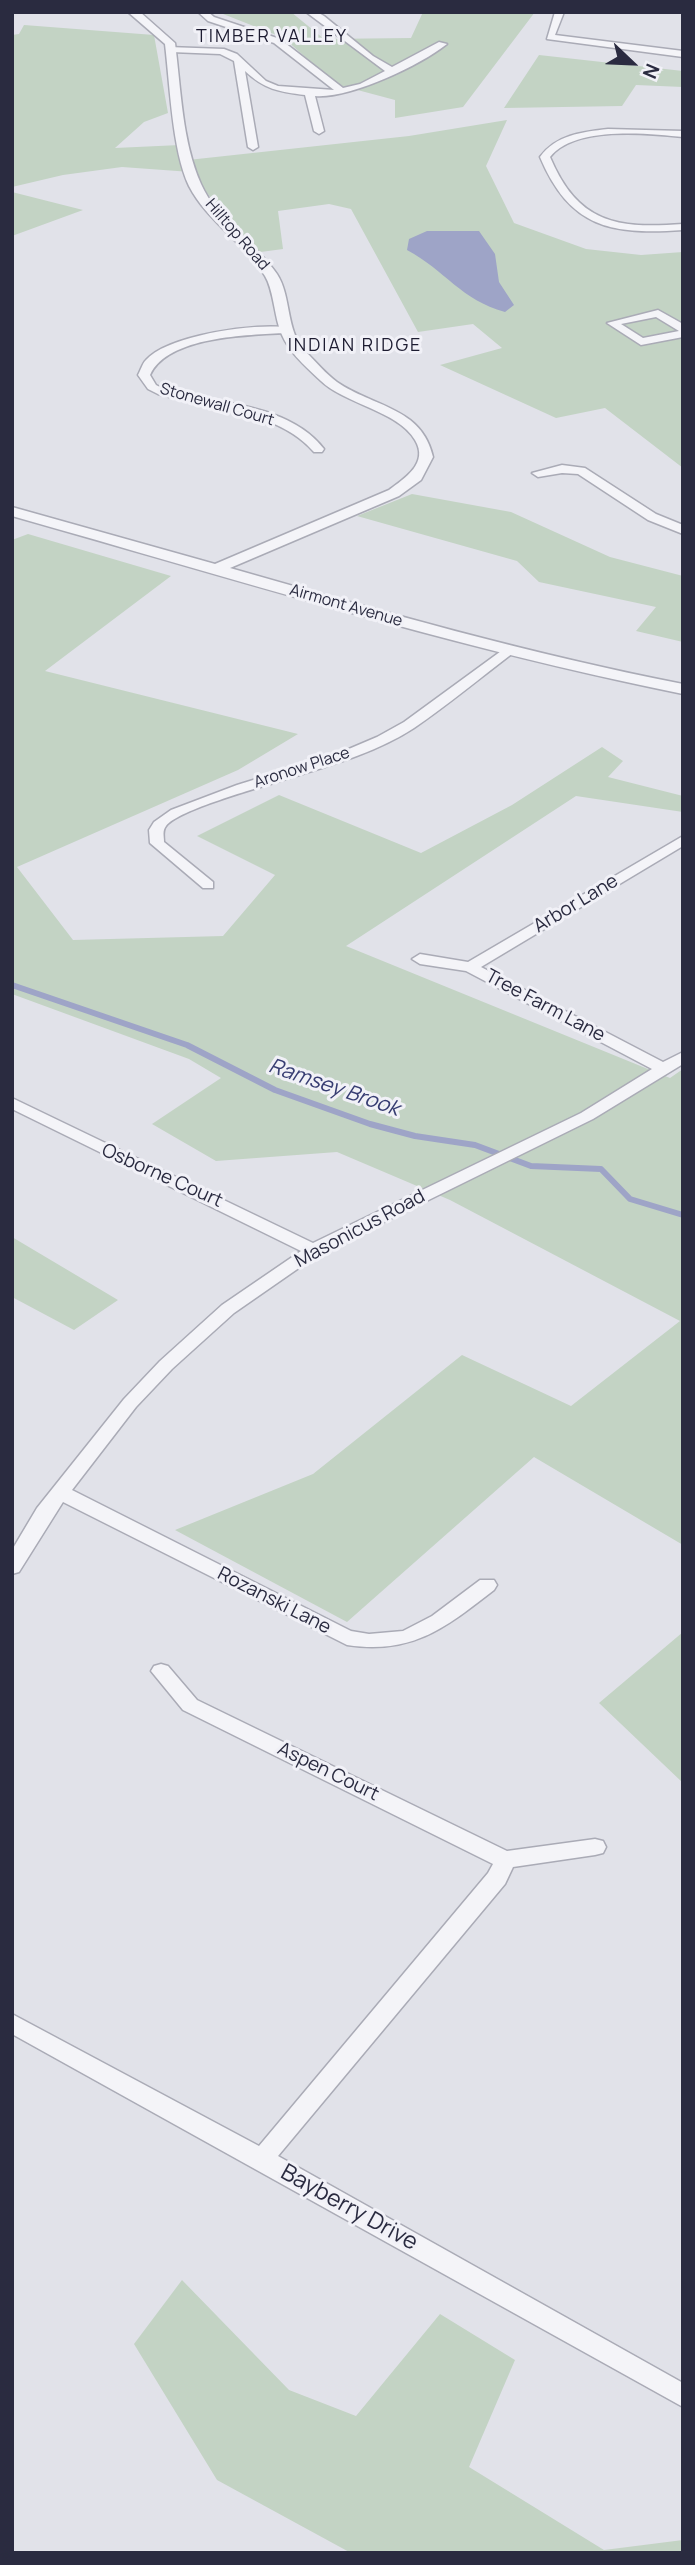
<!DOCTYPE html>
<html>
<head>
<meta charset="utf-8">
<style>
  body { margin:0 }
  #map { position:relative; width:695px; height:2565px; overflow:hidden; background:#e1e2e9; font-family:Manrope,sans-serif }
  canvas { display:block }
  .frame { position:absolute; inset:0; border:14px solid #2a2b40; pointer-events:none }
  .north { position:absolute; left:597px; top:28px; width:70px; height:70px; -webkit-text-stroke:5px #f1f1f7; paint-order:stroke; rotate:113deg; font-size:19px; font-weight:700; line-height:28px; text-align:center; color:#2a2b40 }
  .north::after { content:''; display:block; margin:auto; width:24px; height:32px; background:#2a2b40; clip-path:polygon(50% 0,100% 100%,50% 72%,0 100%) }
</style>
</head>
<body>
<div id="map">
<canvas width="695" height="2565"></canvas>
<div class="frame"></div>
<div class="north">N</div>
</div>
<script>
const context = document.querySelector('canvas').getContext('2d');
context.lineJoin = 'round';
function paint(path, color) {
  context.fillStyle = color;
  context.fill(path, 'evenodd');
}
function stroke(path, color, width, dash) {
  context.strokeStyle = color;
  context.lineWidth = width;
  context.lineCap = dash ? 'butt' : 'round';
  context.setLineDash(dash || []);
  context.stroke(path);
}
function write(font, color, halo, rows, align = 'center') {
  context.font = font + ' Manrope,sans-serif';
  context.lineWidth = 6;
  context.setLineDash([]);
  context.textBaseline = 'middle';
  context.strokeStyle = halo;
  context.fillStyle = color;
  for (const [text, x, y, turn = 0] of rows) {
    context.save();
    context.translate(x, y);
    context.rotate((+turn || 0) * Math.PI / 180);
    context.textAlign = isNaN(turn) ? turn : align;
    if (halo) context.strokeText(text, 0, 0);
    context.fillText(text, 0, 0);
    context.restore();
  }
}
paint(new Path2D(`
  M 218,12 L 291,12 L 324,39 L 411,38 L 423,12 L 535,12 L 463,107 L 395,118 L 395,100 L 335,84 L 284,38 Z
  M 24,25 L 154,35 L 168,113 L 144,122 L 115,148 L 180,145 L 188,160 L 409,136 L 507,120 L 486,166 L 514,223 L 586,249 L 641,255 L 683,252 L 683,468 L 605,408 L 556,418 L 440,365 L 502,348 L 473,324 L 418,332 L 351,209 L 329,204 L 278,211 L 283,249 L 253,253 L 191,172 L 122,167 L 63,175 L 12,187 L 12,35 L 19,34 Z
  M 539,55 L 683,71 L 683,87 L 636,85 L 622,106 L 504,108 Z
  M 12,192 L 83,210 L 12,236 Z
  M 412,494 L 511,512 L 610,557 L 683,576 L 683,642 L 636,631 L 656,607 L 539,582 L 517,561 L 357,516 Z
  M 28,534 L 171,576 L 45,671 L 298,734 L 238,770 L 17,867 L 73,940 L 223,936 L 275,875 L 197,836 L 279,795 L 421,853 L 512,805 L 602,747 L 623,761 L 608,777 L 683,796 L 683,812 L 576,796 L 346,946 L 670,1078 L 683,1069 L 683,1545 L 534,1457 L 347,1622 L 175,1530 L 313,1474 L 462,1355 L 571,1406 L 680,1321 L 450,1200 L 337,1152 L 216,1161 L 152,1124 L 221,1078 L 189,1059 L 12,994 L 12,540 Z
  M 12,1237 L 118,1300 L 74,1330 L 12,1297 Z
  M 683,1632 L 683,1783 L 599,1703 Z
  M 182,2280 L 289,2390 L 356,2416 L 440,2314 L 515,2360 L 469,2467 L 604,2550 L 683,2540 L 683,2553 L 351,2553 L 217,2480 L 134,2344 Z`), '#c3d3c4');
paint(new Path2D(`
  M 427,231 L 479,231 L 495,254 L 499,282 L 514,305 L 505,312 C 461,300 446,271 407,250 L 409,239 Z`), '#9ea4c7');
stroke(new Path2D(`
  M 12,985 L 187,1045 L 275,1090 L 370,1124 L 415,1136 L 475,1145 L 531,1166 L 601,1169 L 630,1199 L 683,1215`), '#9ea4c7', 6);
const minor = new Path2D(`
  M 198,12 L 208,12 L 214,17 L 280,39 L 343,88 L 360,84 L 385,71 L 306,12 L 317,12 L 324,16 L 373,56 L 392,67 L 439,42 L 447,44 C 419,66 349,99 315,96 L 324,131 L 319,134 L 314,131 L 305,95 C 279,92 264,89 245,71 L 258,147 L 253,150 L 248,147 L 234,61 L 220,54 L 171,52 L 166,49 L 168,47 L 224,49 L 237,54 L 266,81 L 278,86 L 334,90 L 274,43 L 208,21 Z
  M 555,12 L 564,12 L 555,35 L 683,51 L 683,57 L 547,39 Z
  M 608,129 L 683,131 L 683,137 C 647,133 574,126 550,157 C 578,223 616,229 683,224 L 683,230 C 611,235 570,228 540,157 C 556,135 581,132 608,129 Z
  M 658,310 L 683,324 L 683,337 L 641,345 L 607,323 ZM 656,317 L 679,331 L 643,338 L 621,324 Z
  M 290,328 L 292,330 L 286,333 C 248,335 168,336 150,375 L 156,385 L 166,390 C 217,403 290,404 324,449 L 322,452 L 314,452 C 278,410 208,408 158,394 L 148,389 L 138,375 C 141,370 142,364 146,360 C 168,335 258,322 290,328 Z
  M 562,465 L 585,468 L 656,514 L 683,525 L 683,534 L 648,520 L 578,474 L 562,473 L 538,477 L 532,473 Z
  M 508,646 L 515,650 L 513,653 C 480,678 448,705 414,728 C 374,754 325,767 280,781 C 258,788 178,810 166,826 C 162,831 164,836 164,842 L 213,882 L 213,888 L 203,888 L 150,843 L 149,830 L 154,822 L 171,810 L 237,785 L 337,754 L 377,737 L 404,722 Z
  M 683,836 L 683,846 L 481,967 L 663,1062 L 683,1052 L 683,1064 L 593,1119 L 319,1254 L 234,1313 L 172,1369 L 136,1407 L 72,1490 L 351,1631 L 369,1634 L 403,1631 L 432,1616 L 480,1580 L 494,1580 L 497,1585 L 494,1590 C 445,1628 412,1655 347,1645 L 63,1502 L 19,1572 L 12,1574 L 12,1550 L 37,1508 L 124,1399 L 160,1361 L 222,1305 L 301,1251 L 12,1109 L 12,1098 L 313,1243 L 581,1113 L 652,1069 L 466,971 L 420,964 L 412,959 L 420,954 L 468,962 Z
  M 161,1664 L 168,1666 L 197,1700 L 507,1851 L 595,1839 L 603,1841 L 606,1847 L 603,1853 L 595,1855 L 513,1867 L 505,1884 L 278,2156 L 683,2383 L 683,2407 L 12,2034 L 12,2014 L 259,2146 L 488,1873 L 493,1864 L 183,1710 L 151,1671 L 154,1666 Z`);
const tertiary = new Path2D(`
  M 128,12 L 140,12 L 175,43 C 181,89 182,142 201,184 C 217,220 255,242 277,274 C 292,297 285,331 306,352 C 316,362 326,374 337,382 C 373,407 422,407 433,457 L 421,480 L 399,496 L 230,568 C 380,611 529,654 683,684 L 683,694 C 455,648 235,579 12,516 L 12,507 L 215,564 L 389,490 C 405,478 429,463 415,440 C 398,411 345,404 321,381 C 304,365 286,350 279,327 C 274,311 273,289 265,276 C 244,243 207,221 189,186 C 172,150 170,85 165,44 Z`);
stroke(minor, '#aaabb6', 3);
stroke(tertiary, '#aaabb6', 3);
paint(minor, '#f4f4f8');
paint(tertiary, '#f4f4f8');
write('16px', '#2a2b40', '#f1f1f7', [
  ["Hilltop Road",237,235,49],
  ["Stonewall Court",217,405,16],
  ["Airmont Avenue",346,606,16],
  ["Aronow Place",302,768,-18]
]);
context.letterSpacing = '2px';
write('18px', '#1d1c31', '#f1f1f7', [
  ["TIMBER VALLEY",272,37],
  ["INDIAN RIDGE",355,346]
]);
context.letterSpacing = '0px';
write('19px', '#2a2b40', '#f1f1f7', [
  ["Arbor Lane",576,904,-31],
  ["Tree Farm Lane",545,1006,28],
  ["Osborne Court",162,1176,24],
  ["Masonicus Road",360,1229,-28],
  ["Rozanski Lane",274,1601,27],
  ["Aspen Court",328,1772,26]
]);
write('italic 21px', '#373d72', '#f1f1f7', [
  ["Ramsey Brook",334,1088,19]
]);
write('23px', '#2a2b40', '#f1f1f7', [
  ["Bayberry Drive",349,2208,29]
]);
</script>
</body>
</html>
